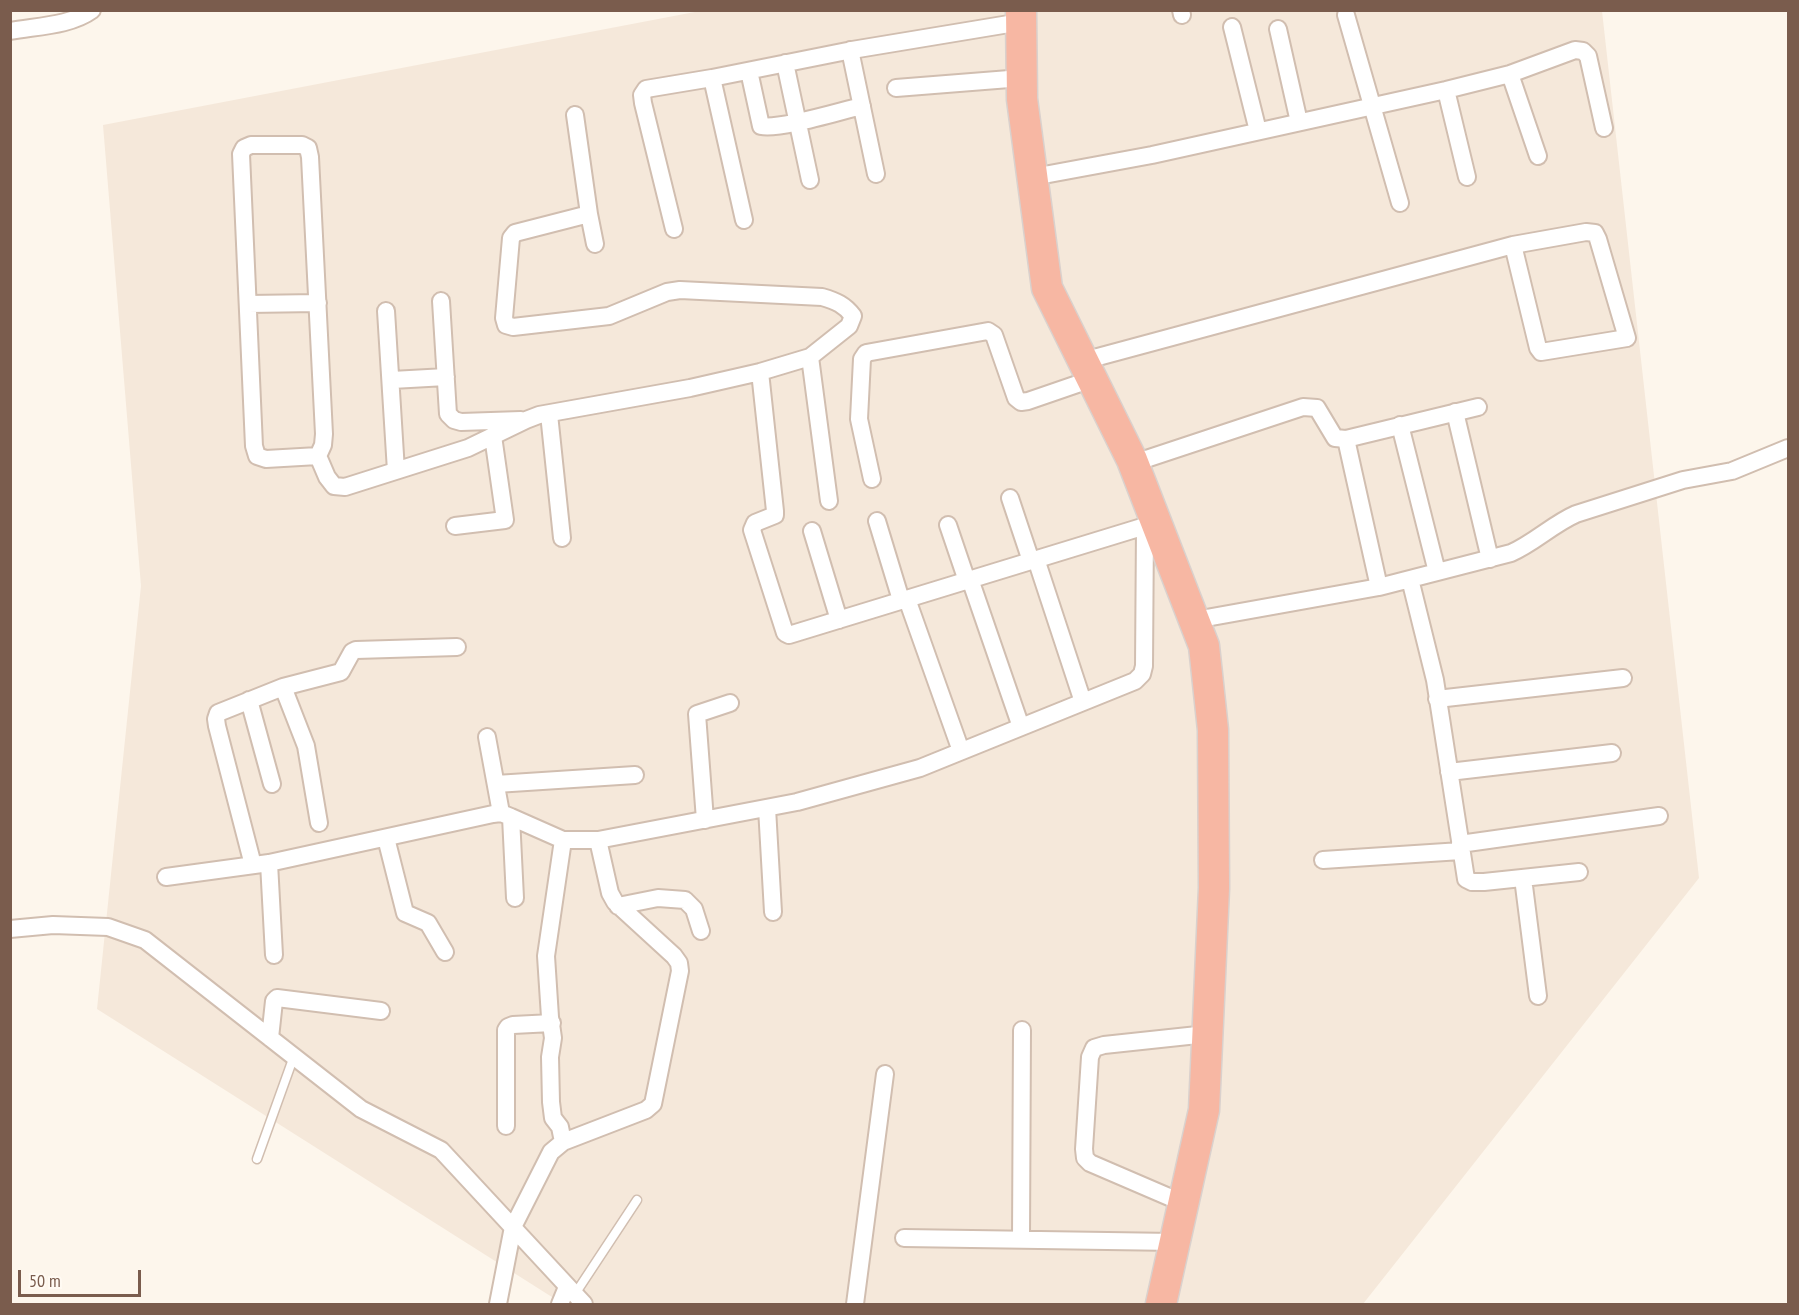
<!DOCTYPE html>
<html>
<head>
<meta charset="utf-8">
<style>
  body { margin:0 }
  #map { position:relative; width:1799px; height:1315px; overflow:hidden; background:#fdf6ec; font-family:"PT Sans Narrow",sans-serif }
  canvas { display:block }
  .frame { position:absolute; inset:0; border:12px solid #7a5c4d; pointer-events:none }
  .scale { position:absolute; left:18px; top:1270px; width:123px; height:27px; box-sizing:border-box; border:3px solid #7a5c4d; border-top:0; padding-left:8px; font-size:18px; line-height:21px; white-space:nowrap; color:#7a5c4d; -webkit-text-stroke:4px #fffaf3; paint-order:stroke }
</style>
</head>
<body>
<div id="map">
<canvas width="1799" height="1315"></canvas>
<div class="frame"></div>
<div class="scale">50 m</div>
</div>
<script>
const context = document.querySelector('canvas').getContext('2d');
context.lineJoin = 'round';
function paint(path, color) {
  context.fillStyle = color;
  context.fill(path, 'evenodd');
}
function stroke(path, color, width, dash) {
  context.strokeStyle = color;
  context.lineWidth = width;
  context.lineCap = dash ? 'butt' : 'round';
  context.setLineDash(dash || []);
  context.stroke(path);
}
paint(new Path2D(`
  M 700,11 L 1602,11 L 1699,878 L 1363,1304 L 563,1304 L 97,1009 L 141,586 L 103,125 Z`), '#f5e8da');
const lane = new Path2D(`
  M 257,1159 L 294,1056
  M 575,1294 L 637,1200`);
const street = new Path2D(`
  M 1181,10 L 1182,15
  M 1346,15 L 1400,203
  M 1232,27 L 1258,131
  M 1278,29 L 1299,122
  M 10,31 C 37,26 70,26 92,10
  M 850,50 L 876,174
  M 785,63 L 810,180
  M 749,71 L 761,126 C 780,130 840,111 862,106
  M 1510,74 L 1538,156
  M 712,78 L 744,220
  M 896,88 L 1022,78
  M 1446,90 L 1467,177
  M 575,115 L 589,214 L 595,244
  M 1033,177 L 1152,155 L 1446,90 L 1510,74 L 1575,50 L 1583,51 L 1588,56 L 1604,128
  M 674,229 L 643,103 L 642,95 L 646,89 L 712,78 L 852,50 L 1021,22
  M 441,301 L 448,414 L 454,420 L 461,422 L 521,420
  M 248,304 L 318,303
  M 386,311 L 396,471
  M 810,357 L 829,501
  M 1083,361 L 1513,245 L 1586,232 L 1595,233 L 1598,239 L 1627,338 L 1541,352 L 1538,348 L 1513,245
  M 760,372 L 775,511 L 775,515 L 755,523 L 752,530 L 785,633 L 789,635 L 1155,523
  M 392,380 L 446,377
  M 1455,412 L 1490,559
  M 549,414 L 562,538
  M 1400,425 L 1437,572
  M 1346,439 L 1379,587
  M 318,456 L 323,445 L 324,434 L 310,157 L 308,148 L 302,145 L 251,145 L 244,148 L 241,154 L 254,446 L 257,456 L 266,459 L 318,456 L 327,477 L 334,486 L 345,487 L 468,448 L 526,420 L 539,415 L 690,388 L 760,372 L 810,357 L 849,326 L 853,316 C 845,305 836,301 822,297 L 680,290 L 667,292 L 609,316 L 513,327 L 506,325 L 504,318 L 511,238 L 515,233 L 589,214
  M 1134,463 L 1303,407 L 1317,408 L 1335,438 L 1346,439 L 1478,407
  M 872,479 L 859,419 L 862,359 L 866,353 L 988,331 L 994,335 L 1016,398 L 1021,402 L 1028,401 L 1092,379
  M 1010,498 L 1031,561
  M 877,521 L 901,600
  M 948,525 L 967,581
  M 455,526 L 505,520 L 493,436
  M 812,531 L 839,620
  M 1036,559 L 1083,702
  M 970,579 L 1021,727
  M 1410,579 L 1435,680 L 1466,879 L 1472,882 L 1484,882 L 1579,872
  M 907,599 L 961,751
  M 1195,620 L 1379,587 L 1511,553 C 1534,543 1553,524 1576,514 L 1683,480 L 1732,471 L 1788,448
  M 283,687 L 306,746 L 319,823
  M 1437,699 L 1623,678
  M 249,700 L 272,784
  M 487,737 L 501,813
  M 1449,772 L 1612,753
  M 496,784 L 635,775
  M 767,808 L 773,912
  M 511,817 L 515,898
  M 705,820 L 697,714 L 730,703
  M 386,838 L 405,913 L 428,923 L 445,952
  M 1460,844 L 1659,816
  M 1323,860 L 1461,851
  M 269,863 L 274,955
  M 253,865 L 217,726 L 216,719 L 218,713 L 283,687 L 341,672 L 352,652 L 356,650 L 457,647
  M 166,877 L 269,863 L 493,814 L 501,813 L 511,817 L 563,840 L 598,840 L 797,802 L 920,768 L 1135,681 L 1142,674 L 1144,666 L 1145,526
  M 1523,878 L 1538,996
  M 618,906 L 658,898 L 685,900 L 694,909 L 701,931
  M 10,929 L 53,925 L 108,927 L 145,940 L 361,1109 L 441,1150 L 584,1304
  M 270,1038 L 274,1001 L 277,998 L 381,1011
  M 506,1126 L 506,1030 L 508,1027 L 513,1025 L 552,1023
  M 563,1142 L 646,1110 L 653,1104 L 680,971 L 679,963 L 674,956 L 615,902 L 610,893 L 598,840
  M 1183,1203 L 1090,1163 L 1085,1158 L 1084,1149 L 1090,1057 L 1094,1048 L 1104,1045 L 1207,1034
  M 904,1238 L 1175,1242
  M 1021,1239 L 1022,1030
  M 498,1304 L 513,1227 L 551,1152 L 563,1142 L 560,1127 L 553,1118 L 551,1102 L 550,1057 L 553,1038 L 550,1017 L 546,956 L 563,840
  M 560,1304 L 567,1287
  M 855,1304 L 885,1074`);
const highway = new Path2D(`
  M 1021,10 L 1022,99 L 1047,288 L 1132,460 L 1204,646 L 1213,730 L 1214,888 L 1204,1110 L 1161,1304`);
stroke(lane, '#d1beb0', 11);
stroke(street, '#d1beb0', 20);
stroke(highway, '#dad1cd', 33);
stroke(lane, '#fff', 8);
stroke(street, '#fff', 16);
stroke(highway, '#f7b7a3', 30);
</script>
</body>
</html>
